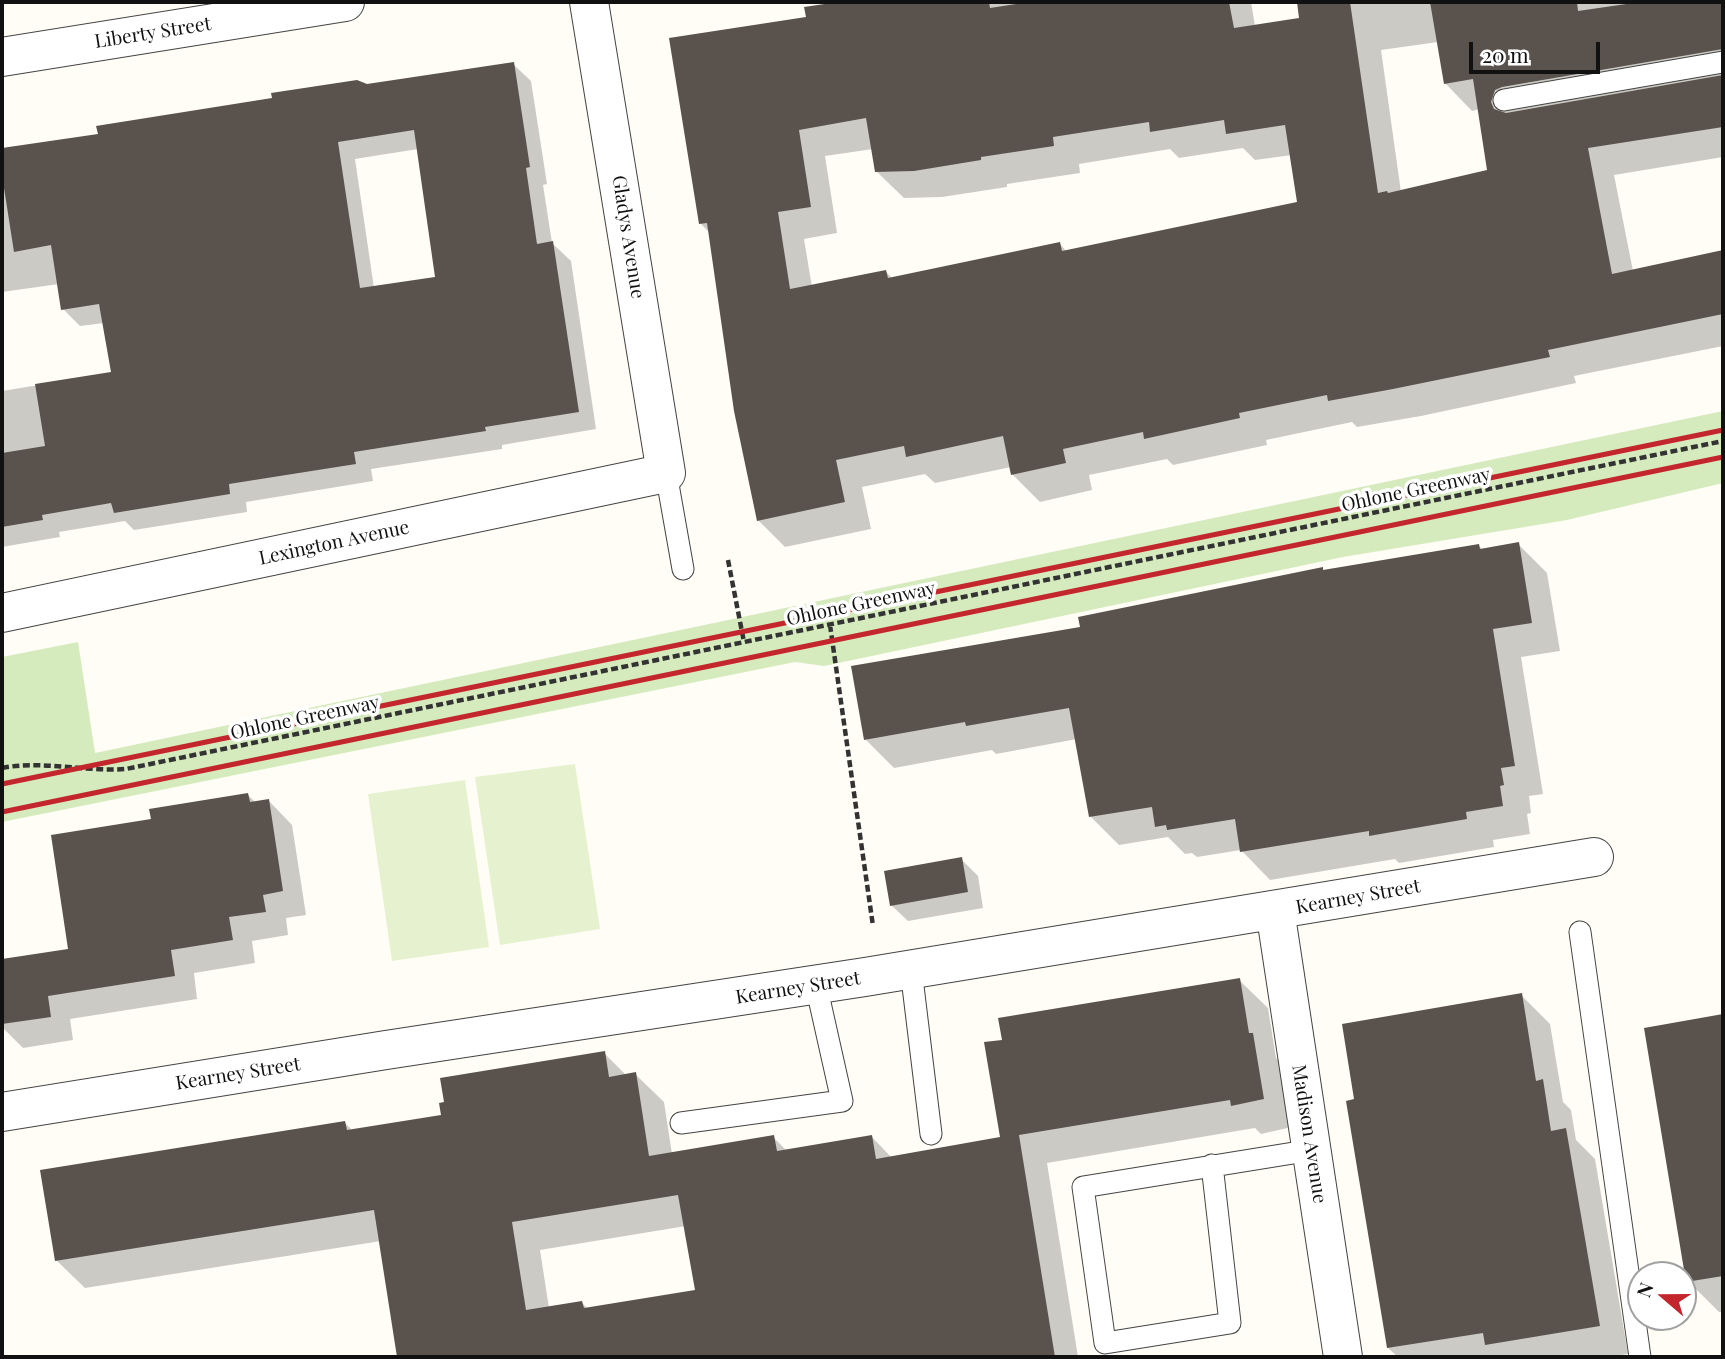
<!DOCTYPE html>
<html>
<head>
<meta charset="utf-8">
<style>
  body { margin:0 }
  #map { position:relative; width:1725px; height:1359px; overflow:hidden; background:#fffdf5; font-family:"Playfair Display",serif }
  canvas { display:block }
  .frame { position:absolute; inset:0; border:4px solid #111; pointer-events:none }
  .north { position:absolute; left:1627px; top:1261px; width:70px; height:70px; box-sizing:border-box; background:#fff; border:2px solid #a0a0a0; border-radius:50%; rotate:290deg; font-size:19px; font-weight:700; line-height:28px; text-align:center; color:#111 }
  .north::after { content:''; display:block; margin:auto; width:24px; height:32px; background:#c4262e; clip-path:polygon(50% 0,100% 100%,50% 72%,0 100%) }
  .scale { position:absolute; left:1469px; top:42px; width:131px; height:32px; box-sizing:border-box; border:4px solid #111; border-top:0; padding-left:9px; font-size:21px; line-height:24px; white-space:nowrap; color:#111; -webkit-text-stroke:5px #fff; paint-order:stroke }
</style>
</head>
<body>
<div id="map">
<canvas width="1725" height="1359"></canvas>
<div class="frame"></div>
<div class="north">N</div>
<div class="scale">20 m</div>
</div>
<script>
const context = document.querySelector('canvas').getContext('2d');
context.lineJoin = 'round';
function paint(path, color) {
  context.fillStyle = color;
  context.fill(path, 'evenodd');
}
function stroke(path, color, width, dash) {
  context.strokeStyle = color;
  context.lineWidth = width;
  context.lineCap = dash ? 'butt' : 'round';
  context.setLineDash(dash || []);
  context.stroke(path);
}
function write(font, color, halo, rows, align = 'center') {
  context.font = font + ' "Playfair Display",serif';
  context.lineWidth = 7;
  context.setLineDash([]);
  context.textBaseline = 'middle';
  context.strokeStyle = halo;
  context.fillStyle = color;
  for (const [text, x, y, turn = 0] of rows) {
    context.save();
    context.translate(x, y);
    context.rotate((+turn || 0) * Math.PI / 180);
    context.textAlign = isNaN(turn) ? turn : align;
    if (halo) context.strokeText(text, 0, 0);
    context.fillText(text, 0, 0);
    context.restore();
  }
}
paint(new Path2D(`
  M 1723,411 L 1723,483 L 1567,520 L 1343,557 L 824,666 L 795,662 L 2,822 L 2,657 L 78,642 L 95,753 Z`), '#d5ebbd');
paint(new Path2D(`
  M 575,764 L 600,929 L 500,945 L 475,777 Z
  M 465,780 L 489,947 L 392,961 L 368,794 Z`), '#e6f2cf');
paint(new Path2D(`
  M 845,2 L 1251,2 L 1255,26 L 1301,19 L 1299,2 L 1723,2 L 1723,157 L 1614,175 L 1633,271 L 1723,252 L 1723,346 L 1574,376 L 1576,383 L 1421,416 L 1357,427 L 1352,422 L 1266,440 L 1267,445 L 1173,465 L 1167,459 L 1089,475 L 1092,490 L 1040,502 L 1013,475 L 1011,467 L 935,483 L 925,474 L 862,487 L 871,529 L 785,547 L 758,520 L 710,233 L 700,223 L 808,19 L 806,8 ZM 1438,42 L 1445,83 L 1472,111 L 1480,109 L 1489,172 L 1401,192 L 1381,50 ZM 1243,148 L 1255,160 L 1292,155 L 1299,203 L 1067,252 L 1060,244 L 893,279 L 886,272 L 812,287 L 804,239 L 837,233 L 825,156 L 873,149 L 876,171 L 904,198 L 942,197 L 1007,187 L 1007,184 L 1080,173 L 1079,164 L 1170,149 L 1179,158 Z
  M 513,64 L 531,81 L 547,184 L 543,185 L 552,243 L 571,261 L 596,429 L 502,445 L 502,449 L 371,469 L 373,481 L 246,502 L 247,512 L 134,530 L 125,521 L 59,532 L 60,537 L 2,547 L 2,391 L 113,373 L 104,323 L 80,326 L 63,309 L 59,284 L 2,292 L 2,157 L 100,135 L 367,86 ZM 418,149 L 437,278 L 374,288 L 355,159 Z
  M 1518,544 L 1547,573 L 1560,651 L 1521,657 L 1543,794 L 1529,796 L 1531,813 L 1527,814 L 1530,834 L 1493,840 L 1494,847 L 1399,863 L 1395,859 L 1270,880 L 1241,850 L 1197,857 L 1192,853 L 1185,854 L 1168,837 L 1119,845 L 1091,817 L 1077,739 L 996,754 L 992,750 L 894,768 L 866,740 L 1082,628 L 1322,568 L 1325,571 L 1479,546 L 1483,550 Z
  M 248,795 L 256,803 L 269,801 L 292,825 L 306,915 L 286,918 L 288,935 L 252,941 L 255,963 L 194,973 L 197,999 L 70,1019 L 73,1040 L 23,1048 L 2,1027 L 2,961 L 70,950 L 153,821 Z
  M 961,859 L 978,876 L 983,908 L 908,921 L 891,905 Z
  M 1239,980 L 1268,1008 L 1276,1058 L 1281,1063 L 1292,1127 L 1261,1134 L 1255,1128 L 1047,1163 L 1078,1357 L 399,1357 L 381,1241 L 85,1288 L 56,1260 L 345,1123 L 352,1130 L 443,1116 L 604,1053 L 627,1076 L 635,1074 L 664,1102 L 672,1154 L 773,1137 L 787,1151 L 872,1137 L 892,1158 L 1002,1139 L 1004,1041 ZM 686,1226 L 697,1292 L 588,1309 L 582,1303 L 549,1308 L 540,1250 Z
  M 1521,995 L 1550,1024 L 1563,1102 L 1571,1110 L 1576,1140 L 1595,1159 L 1628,1354 L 1609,1357 L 1398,1357 L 1388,1348 L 1356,1101 Z
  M 1723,1016 L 1723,1312 L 1719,1312 L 1688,1281 L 1646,1029 Z`), '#0003');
paint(new Path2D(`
  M 838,2 L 989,2 L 990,8 L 1029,2 L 1229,2 L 1234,28 L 1299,18 L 1297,2 L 1350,2 L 1378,193 L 1387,191 L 1388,193 L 1487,170 L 1473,79 L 1444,84 L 1430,2 L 1577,2 L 1578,11 L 1640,2 L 1723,2 L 1723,49 L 1502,87 L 1495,90 L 1491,102 L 1494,109 L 1506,113 L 1723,75 L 1723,127 L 1588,148 L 1612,274 L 1723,250 L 1723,314 L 1548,350 L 1550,357 L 1393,389 L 1328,401 L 1327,395 L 1239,413 L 1240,418 L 1144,439 L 1143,432 L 1063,449 L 1066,463 L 1011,475 L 1003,436 L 906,457 L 904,446 L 836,460 L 845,502 L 757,521 L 734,411 L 707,223 L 699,224 L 669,38 L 806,17 L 804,7 ZM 866,118 L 875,172 L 914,171 L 981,160 L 981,157 L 1054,146 L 1053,137 L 1149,122 L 1150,132 L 1224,120 L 1226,134 L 1285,125 L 1297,202 L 1062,251 L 1060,242 L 888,278 L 886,270 L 790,289 L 778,212 L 811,207 L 799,130 Z
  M 514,62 L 530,167 L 526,168 L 537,244 L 553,241 L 579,412 L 485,427 L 486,431 L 354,452 L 356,464 L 229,484 L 230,494 L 114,513 L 111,503 L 42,515 L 43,520 L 2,527 L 2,453 L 45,446 L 35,384 L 111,372 L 99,304 L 61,310 L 51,245 L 14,252 L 2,175 L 2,148 L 98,134 L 96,126 L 272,98 L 271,93 L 357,80 L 367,84 ZM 414,130 L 435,277 L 360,288 L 338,142 Z
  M 1519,542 L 1532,623 L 1493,629 L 1515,766 L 1501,768 L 1504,785 L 1500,786 L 1503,806 L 1466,812 L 1467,819 L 1369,836 L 1369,831 L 1240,852 L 1235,819 L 1167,830 L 1166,825 L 1155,827 L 1152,807 L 1089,817 L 1069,708 L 966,726 L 965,722 L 864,740 L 851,666 L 1080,627 L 1078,617 L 1323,567 L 1323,570 L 1479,544 L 1480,549 Z
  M 248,793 L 250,802 L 269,799 L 283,891 L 263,895 L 266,912 L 229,917 L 233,940 L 171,950 L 175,976 L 48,996 L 51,1017 L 2,1024 L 2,959 L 68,949 L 51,835 L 151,819 L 149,809 Z
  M 962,857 L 968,892 L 890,906 L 884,871 Z
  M 1240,978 L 1249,1033 L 1253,1033 L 1264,1099 L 1231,1106 L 1230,1100 L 1019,1135 L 1055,1357 L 397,1357 L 374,1210 L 55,1261 L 40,1170 L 345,1121 L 347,1130 L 441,1115 L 439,1103 L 444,1102 L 440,1078 L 605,1051 L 609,1077 L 636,1072 L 649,1156 L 774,1135 L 777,1151 L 872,1135 L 876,1159 L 1000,1137 L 984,1042 L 1002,1040 L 998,1018 ZM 678,1195 L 695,1290 L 584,1308 L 582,1301 L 526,1310 L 512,1222 Z
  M 1522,993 L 1536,1081 L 1543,1079 L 1551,1131 L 1566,1128 L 1600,1326 L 1485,1345 L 1483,1333 L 1387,1348 L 1346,1101 L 1354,1099 L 1342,1024 Z
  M 1723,1014 L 1723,1276 L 1686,1282 L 1644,1028 Z`), '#5a524d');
const lane = new Path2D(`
  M 1504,100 L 1723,62
  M 666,473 L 683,569
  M 1580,932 L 1640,1357
  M 911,970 L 931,1134
  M 681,1123 L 842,1101 L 816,985
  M 1212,1165 L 1230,1323 L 1105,1343 L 1083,1187 L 1312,1150`);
const street = new Path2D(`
  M 2,57 L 345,2
  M 2,613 L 666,473 L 589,2
  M 1275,910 L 1343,1357
  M 2,1112 L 386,1050 L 865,977 L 1594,857`);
stroke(lane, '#444', 23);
stroke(street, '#444', 40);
stroke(new Path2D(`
  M 728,560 L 744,642
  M 830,625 L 873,926
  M 2,768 C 43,760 84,772 126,769 L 1723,441`), '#333', 4.5, [7, 3.5]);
stroke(lane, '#fff', 21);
stroke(street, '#fff', 38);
stroke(new Path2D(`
  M 2,784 L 1723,430
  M 2,812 L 1723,457`), '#c4262e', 5);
write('19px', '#111', '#fff', [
  ["Liberty Street",153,33,-9],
  ["Gladys Avenue",628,237,81],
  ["Ohlone Greenway",1416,490,-12],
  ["Lexington Avenue",334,543,-12],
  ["Ohlone Greenway",861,604,-12],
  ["Ohlone Greenway",305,718,-12],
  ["Kearney Street",1358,897,-10],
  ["Kearney Street",798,988,-9],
  ["Kearney Street",238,1074,-9],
  ["Madison Avenue",1309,1134,81]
]);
</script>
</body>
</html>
